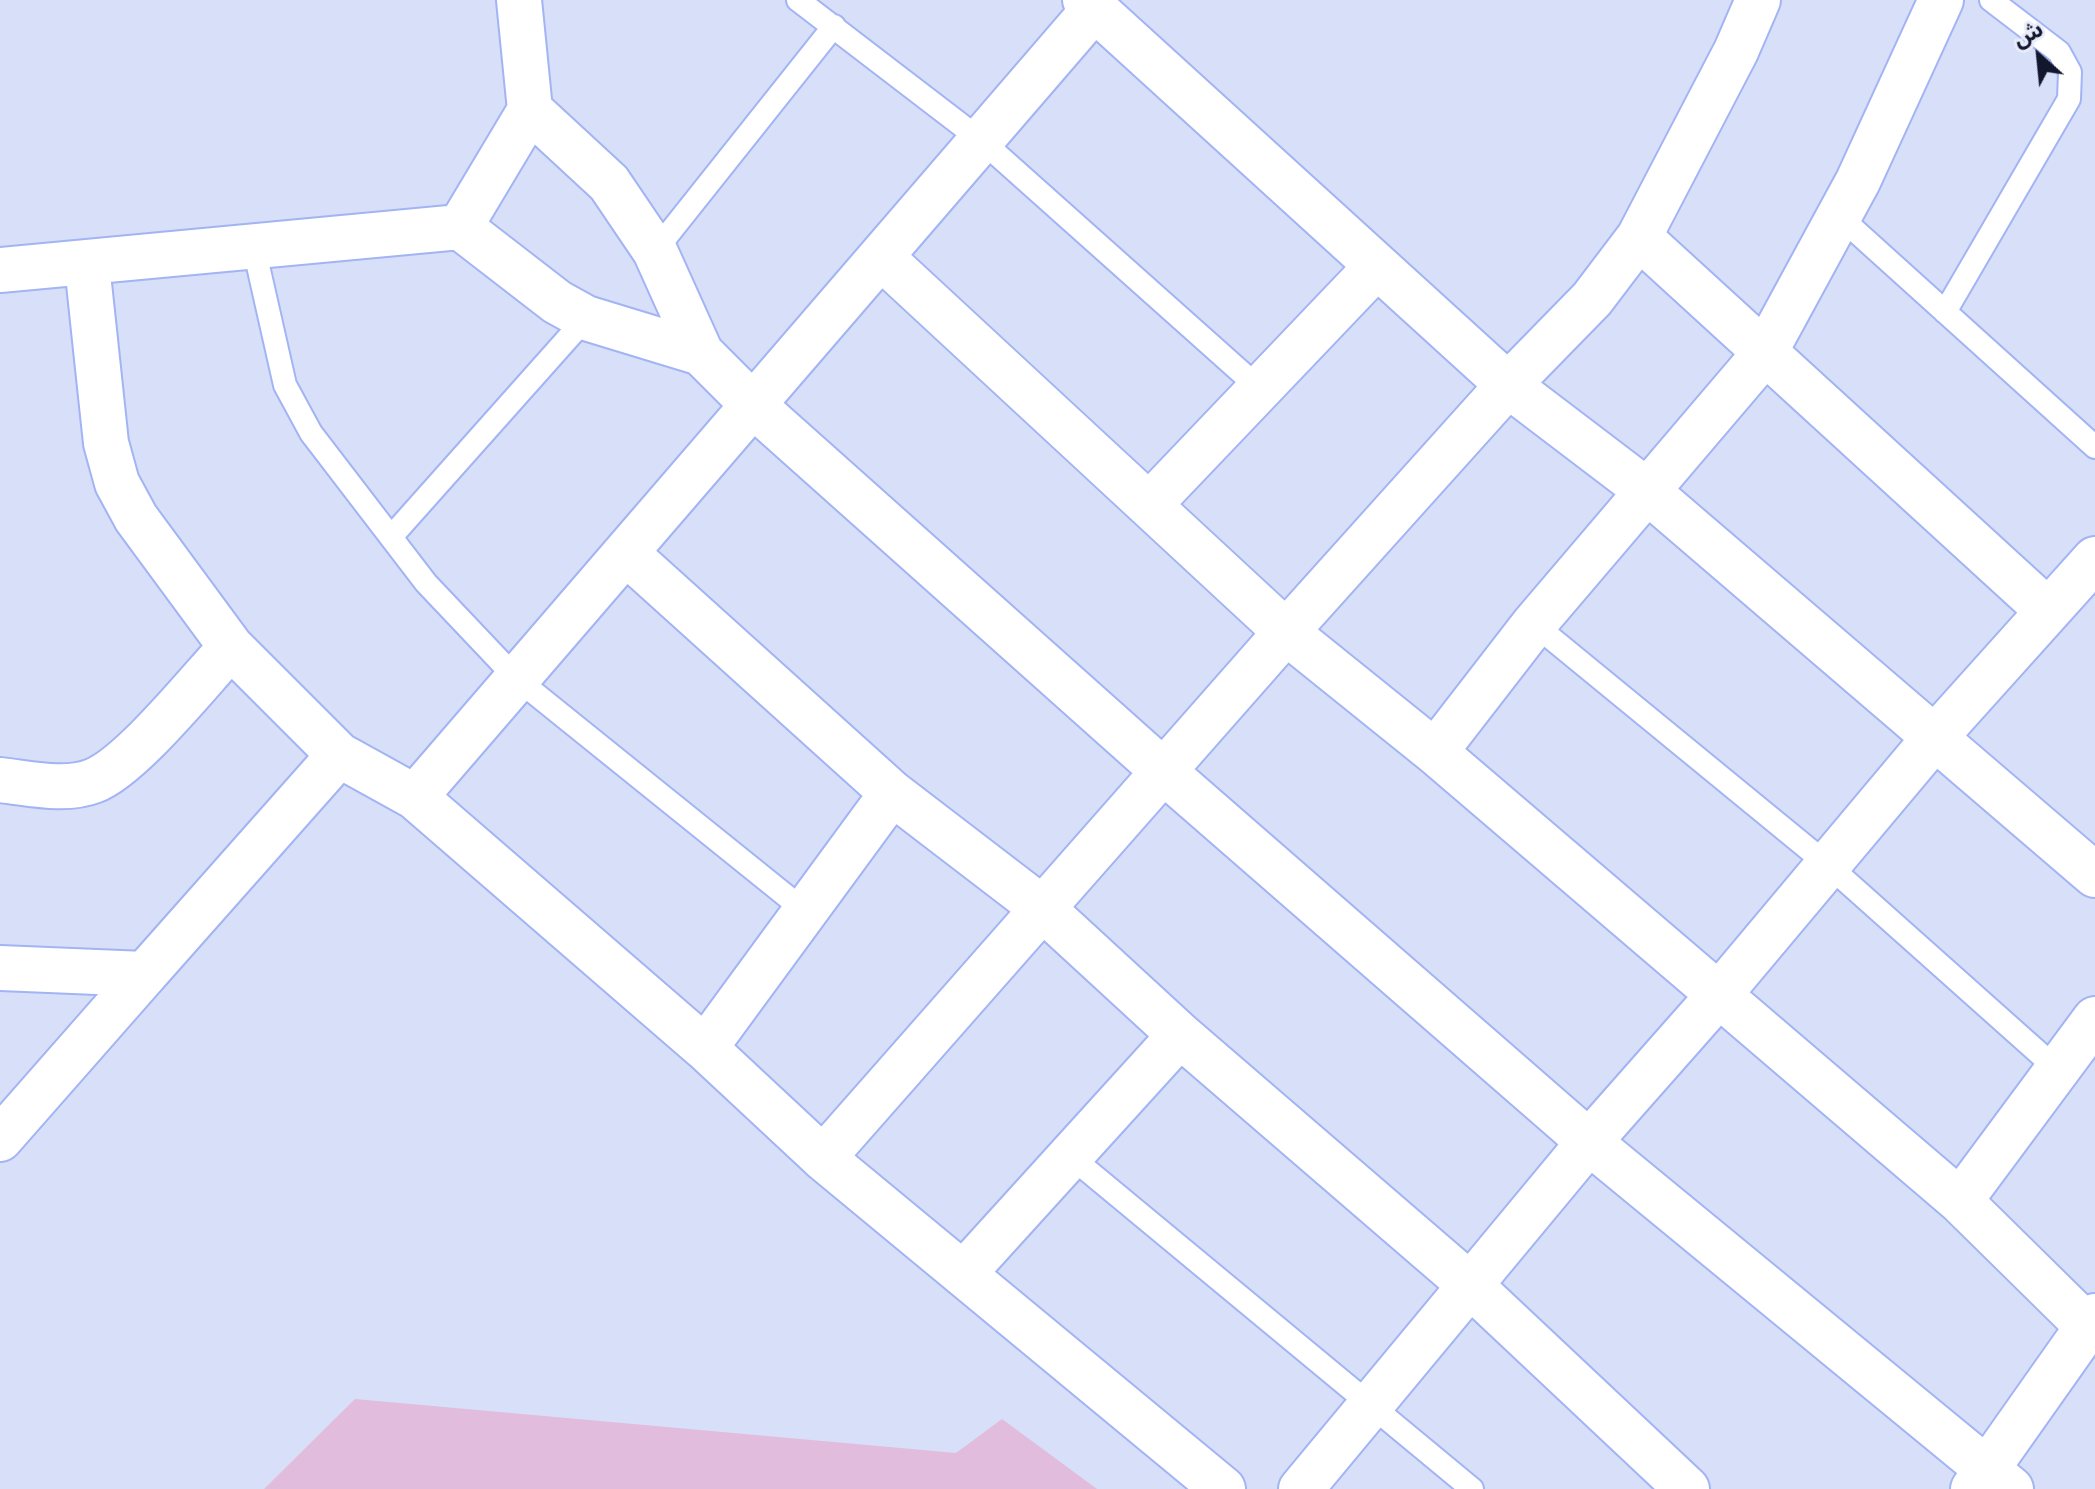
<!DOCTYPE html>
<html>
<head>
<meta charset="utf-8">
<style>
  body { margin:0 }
  #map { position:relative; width:2095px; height:1489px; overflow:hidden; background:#d7dff9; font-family:Arial,"Noto Sans Arabic",sans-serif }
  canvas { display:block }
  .north { position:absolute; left:1999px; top:16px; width:80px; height:80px; -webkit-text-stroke:6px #e9edfa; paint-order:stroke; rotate:333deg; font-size:22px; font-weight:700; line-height:32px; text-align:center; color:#12172e }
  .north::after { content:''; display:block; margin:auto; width:28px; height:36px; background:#12172e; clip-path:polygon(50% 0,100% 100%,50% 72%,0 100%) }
</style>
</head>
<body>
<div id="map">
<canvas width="2095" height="1489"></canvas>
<div class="north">ش</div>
</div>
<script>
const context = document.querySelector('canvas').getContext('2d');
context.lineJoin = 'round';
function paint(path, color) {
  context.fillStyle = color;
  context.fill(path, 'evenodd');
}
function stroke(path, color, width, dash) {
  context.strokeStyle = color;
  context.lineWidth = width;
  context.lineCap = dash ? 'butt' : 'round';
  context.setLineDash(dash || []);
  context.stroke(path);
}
paint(new Path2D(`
  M 355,1399 L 956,1453 L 1002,1419 L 1097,1489 L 264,1489 Z`), '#e2bcdc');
const lane = new Path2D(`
  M 798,0 L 982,141 L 1260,389
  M 1839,216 L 2095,447
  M 254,248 L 285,385 L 311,433 L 426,583 L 517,679 L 805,911
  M 655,251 L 834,26
  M 1945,312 L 2069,99 L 2070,72 L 2059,52 L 1991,0
  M 391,537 L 586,318
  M 1534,624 L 1828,865 L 2058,1070
  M 1070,1156 L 1472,1489`);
const street = new Path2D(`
  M 1085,0 L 1508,385 L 1646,490 L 2095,875
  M 1941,0 L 1858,181 L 1764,354 L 1534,624 L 1435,752 L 1960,1201 L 2095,1019
  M 530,110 L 609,183 L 655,251 L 701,353 L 753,405 L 1162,770 L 1589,1142 L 2011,1489
  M 460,227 L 557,302 L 586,318 L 701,353
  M 1639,237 L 2048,611
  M 881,257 L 1286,632 L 1435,752
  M 87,265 L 106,443 L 117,483 L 136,518 L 231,647 L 339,755 L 415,797 L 705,1048 L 823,1158 L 1223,1489
  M 0,270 L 460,227 L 530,110 L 519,0
  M 1149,505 L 1377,266
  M 626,553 L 892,793 L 705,1048
  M 0,780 C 29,783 65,792 93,781 C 131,767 200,680 231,647
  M 892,793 L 1042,908 L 1180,1035
  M 415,797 L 1095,8
  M 0,968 L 145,974 L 339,755
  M 0,1139 L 145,974
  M 823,1158 L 1286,632 L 1508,385 L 1592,299 L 1639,237 L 1736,51 L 1758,0
  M 1960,1201 L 2088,1327
  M 963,1274 L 1180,1035 L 1470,1285 L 1687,1489
  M 1301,1489 L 1589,1142 L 1717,997 L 1936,736 L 2095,559
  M 1973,1489 L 2095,1316`);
stroke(lane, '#a2b4f3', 26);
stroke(street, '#a2b4f3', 48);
stroke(lane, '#fff', 22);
stroke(street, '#fff', 44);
</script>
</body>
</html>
